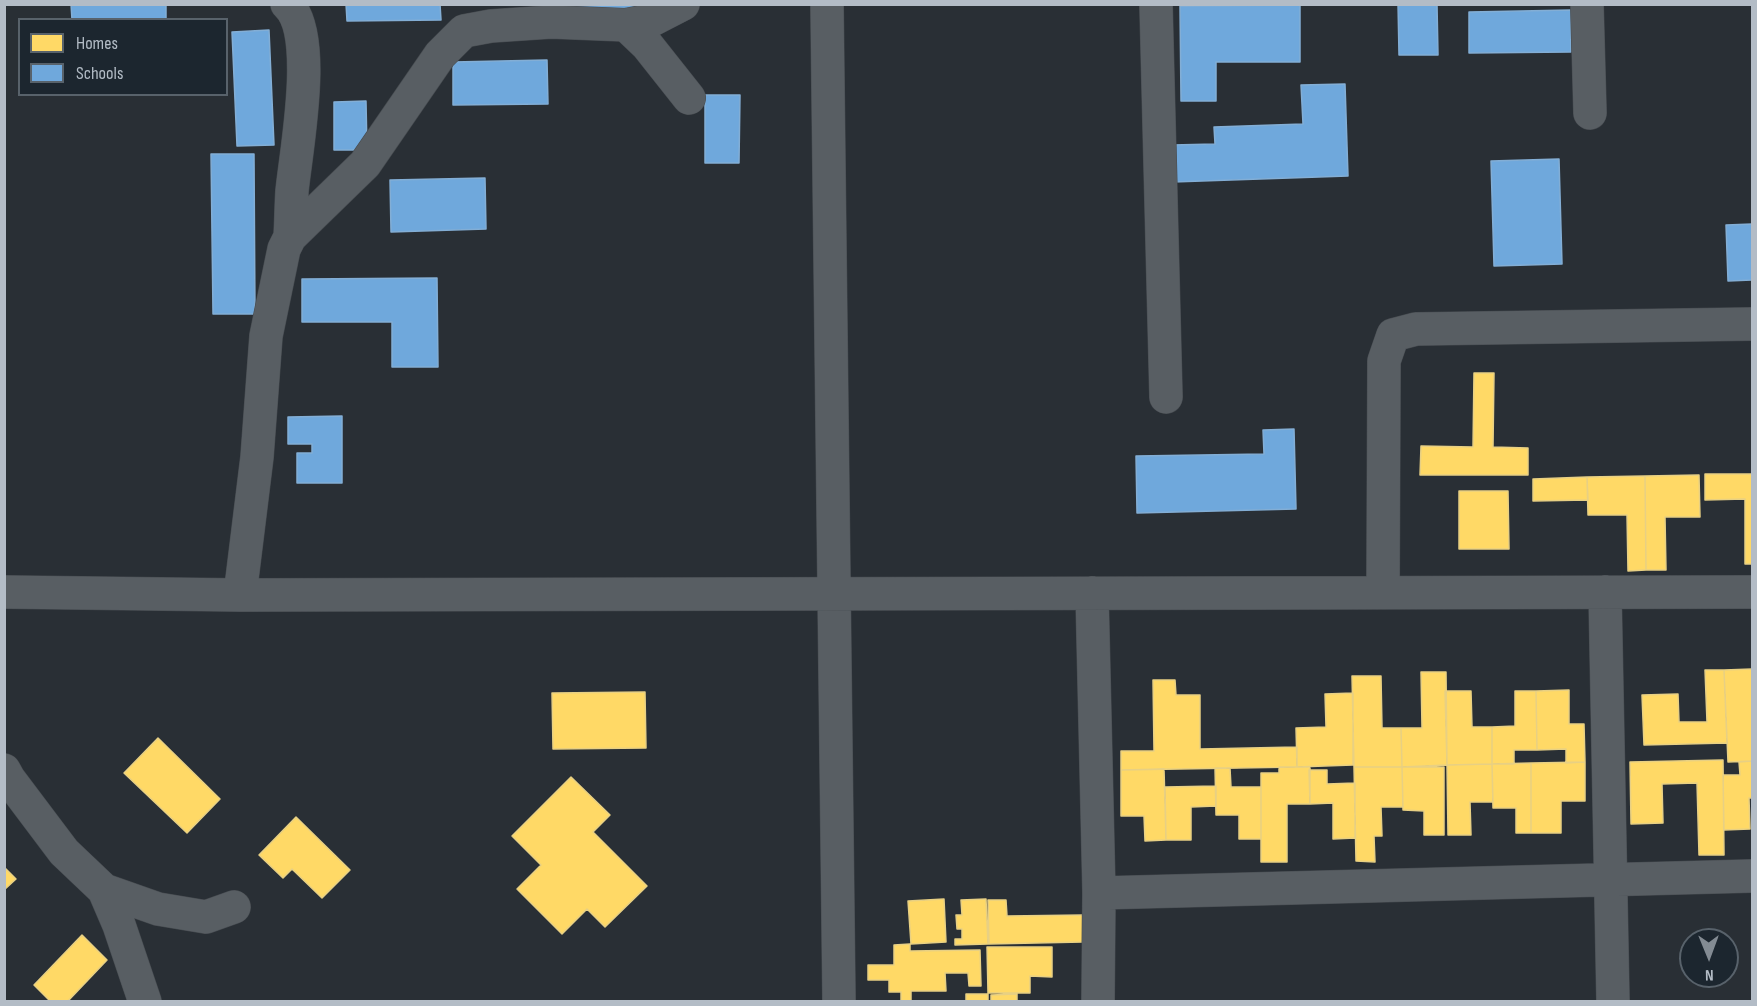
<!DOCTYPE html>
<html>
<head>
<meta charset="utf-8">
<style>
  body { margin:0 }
  #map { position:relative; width:1757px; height:1006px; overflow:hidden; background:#292f35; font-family:"Sofia Sans Condensed",sans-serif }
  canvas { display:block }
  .frame { position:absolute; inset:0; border:6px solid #b3bcc6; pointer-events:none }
  .legend { position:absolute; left:18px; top:18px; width:210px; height:78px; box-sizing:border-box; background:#1c262f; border:2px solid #58626b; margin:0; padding:8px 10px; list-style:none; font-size:18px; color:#b3bcc6 }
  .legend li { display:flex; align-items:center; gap:12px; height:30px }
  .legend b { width:30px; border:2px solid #58626b }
  .north { position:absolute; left:1679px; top:928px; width:60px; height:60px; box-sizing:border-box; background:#1c262f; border:2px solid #58626b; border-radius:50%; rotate:179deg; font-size:16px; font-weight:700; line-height:24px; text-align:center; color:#b3bcc6 }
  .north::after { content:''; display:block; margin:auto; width:21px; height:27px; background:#838b93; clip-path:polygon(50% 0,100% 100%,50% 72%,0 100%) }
</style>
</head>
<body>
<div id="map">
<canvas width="1757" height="1006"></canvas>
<div class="frame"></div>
<ul class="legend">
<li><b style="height:16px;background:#ffd966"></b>Homes</li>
<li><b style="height:16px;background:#6fa8dc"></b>Schools</li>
</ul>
<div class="north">N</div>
</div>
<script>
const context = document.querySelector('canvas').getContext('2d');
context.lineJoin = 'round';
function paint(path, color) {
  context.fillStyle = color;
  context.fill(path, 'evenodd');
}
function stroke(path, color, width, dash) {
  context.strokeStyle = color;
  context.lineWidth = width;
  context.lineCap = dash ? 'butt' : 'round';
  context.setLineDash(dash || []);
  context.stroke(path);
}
const homes = new Path2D(`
  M 1474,373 L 1494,373 L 1493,447 L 1528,448 L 1528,475 L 1420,475 L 1421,446 L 1473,447 Z
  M 1705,474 L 1752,474 L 1752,564 L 1745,564 L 1745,499 L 1705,500 Z
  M 1699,475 L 1700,517 L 1665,517 L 1666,570 L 1646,570 L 1645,476 Z
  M 1645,476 L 1646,570 L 1628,571 L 1627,515 L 1588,515 L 1587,477 Z
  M 1587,477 L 1588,500 L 1533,501 L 1533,479 Z
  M 1459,491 L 1508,491 L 1509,549 L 1459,549 Z
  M 1752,669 L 1752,761 L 1728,762 L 1724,670 Z
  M 1705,670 L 1724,670 L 1727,743 L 1644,745 L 1642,695 L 1678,694 L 1679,722 L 1707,722 Z
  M 1421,672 L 1446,672 L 1447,765 L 1402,767 L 1401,728 L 1422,728 Z
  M 1352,676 L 1381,676 L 1382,728 L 1401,728 L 1402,767 L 1354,767 Z
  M 1153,680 L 1175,680 L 1176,695 L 1200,695 L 1200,749 L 1297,747 L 1297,767 L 1121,770 L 1121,751 L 1154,751 Z
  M 1569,690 L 1569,724 L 1584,724 L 1585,762 L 1566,763 L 1566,749 L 1537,750 L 1536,691 Z
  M 1445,691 L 1471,691 L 1472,727 L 1492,727 L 1492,764 L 1447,765 Z
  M 1515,691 L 1536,691 L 1537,750 L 1514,750 L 1514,764 L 1492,764 L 1492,727 L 1515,726 Z
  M 645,692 L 646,748 L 553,749 L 552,693 Z
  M 1353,693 L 1353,765 L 1297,767 L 1296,728 L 1326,727 L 1325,694 Z
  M 158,738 L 220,799 L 187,833 L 124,773 Z
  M 1723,760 L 1724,855 L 1699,855 L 1697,783 L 1662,784 L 1663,823 L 1631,824 L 1630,762 Z
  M 1752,761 L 1752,798 L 1749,798 L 1750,829 L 1724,830 L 1723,775 L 1740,775 L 1739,762 Z
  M 1585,762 L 1585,801 L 1561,801 L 1561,833 L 1531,833 L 1531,763 Z
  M 1531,763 L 1531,833 L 1516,833 L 1516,808 L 1493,808 L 1492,764 Z
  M 1492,764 L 1493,802 L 1470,802 L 1471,835 L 1448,835 L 1447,765 Z
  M 1279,767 L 1310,767 L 1310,804 L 1287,804 L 1287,862 L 1261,862 L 1261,773 L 1279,773 Z
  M 1354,767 L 1402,767 L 1403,807 L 1381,807 L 1382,836 L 1374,836 L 1375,862 L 1356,861 Z
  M 1402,767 L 1444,767 L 1444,835 L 1424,835 L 1424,811 L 1403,810 Z
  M 1215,768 L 1230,768 L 1231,787 L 1261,787 L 1261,839 L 1239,839 L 1239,815 L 1216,815 Z
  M 1164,769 L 1166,840 L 1145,841 L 1144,816 L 1121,816 L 1121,770 Z
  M 1309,770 L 1327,770 L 1327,784 L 1355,783 L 1355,838 L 1333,839 L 1333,803 L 1310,804 Z
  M 571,777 L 610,815 L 593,832 L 647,886 L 605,927 L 587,909 L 562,934 L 517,889 L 541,865 L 512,836 Z
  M 1216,786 L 1216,806 L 1191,807 L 1191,840 L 1166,840 L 1165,787 Z
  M 296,817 L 350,870 L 322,898 L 292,869 L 283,878 L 259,855 Z
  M 4,867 L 16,879 L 4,890 Z
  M 944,899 L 946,942 L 911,944 L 908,901 Z
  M 986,899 L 988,944 L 955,945 L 955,939 L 962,939 L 962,929 L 957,929 L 956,915 L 962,915 L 961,900 Z
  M 988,900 L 1006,900 L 1007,916 L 1083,915 L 1083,942 L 989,944 Z
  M 82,935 L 107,960 L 67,1002 L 51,1002 L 34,985 Z
  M 910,944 L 910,951 L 980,950 L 981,986 L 969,986 L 968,973 L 945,973 L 946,991 L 911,991 L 911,1002 L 901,1002 L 901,992 L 889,992 L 889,980 L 868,980 L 868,965 L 894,965 L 894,945 Z
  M 987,947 L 1052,947 L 1052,977 L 1030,976 L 1030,993 L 988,993 Z
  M 966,994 L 988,994 L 988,1002 L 966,1002 Z
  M 1017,994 L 1017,1002 L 991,1002 L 991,995 Z`);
paint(homes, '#ffd966');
stroke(homes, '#e8d083', 1.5);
const schools = new Path2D(`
  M 71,4 L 166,4 L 166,20 L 72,20 Z
  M 346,4 L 440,4 L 441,20 L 347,21 Z
  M 549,4 L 643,4 L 644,13 L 550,14 Z
  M 1398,4 L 1437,4 L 1438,55 L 1399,55 Z
  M 1300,5 L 1300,62 L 1216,62 L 1216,101 L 1181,101 L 1180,6 Z
  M 1571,10 L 1571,52 L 1469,53 L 1469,12 Z
  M 269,30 L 274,145 L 237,146 L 232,32 Z
  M 547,60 L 548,104 L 453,105 L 453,62 Z
  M 1345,84 L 1348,176 L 1173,182 L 1172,145 L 1215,144 L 1214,127 L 1303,124 L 1301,85 Z
  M 705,95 L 740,95 L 739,163 L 705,163 Z
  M 366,101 L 367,150 L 334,150 L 334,102 Z
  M 211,154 L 254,154 L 255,314 L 213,314 Z
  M 1559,159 L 1562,264 L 1494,266 L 1491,161 Z
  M 485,178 L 486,229 L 391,232 L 390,180 Z
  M 1752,224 L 1752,280 L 1728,281 L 1726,225 Z
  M 437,278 L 438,367 L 392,367 L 392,322 L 302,322 L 302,279 Z
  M 342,416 L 342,483 L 297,483 L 297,453 L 312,453 L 312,444 L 288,444 L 288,417 Z
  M 1294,429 L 1296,509 L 1137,513 L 1136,456 L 1264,454 L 1263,430 Z`);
paint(schools, '#6fa8dc');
stroke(schools, '#83aed5', 1.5);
const minor = new Path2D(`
  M 287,4 C 319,33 296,150 292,191 C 291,206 291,222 290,237
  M 827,4 L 839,1002
  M 1156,4 L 1166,397
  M 1587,4 L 1590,113
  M 626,25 L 647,45 L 689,98
  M 4,592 L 240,595 L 1752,592
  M 1383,592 L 1384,361 L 1393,335 L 1416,329 L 1752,324
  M 1605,592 L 1613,1002
  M 1092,593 L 1099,893 L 1098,1002
  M 240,595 L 257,457 L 266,336 L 284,249 L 290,237 L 365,164 L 440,55 L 464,31 L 491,26 L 551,22 L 626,25 L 652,20 L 683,4
  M 4,770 L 9,779 L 64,852 L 104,890 L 119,925 L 145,1002
  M 104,890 L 158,909 L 206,917 L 234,907
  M 1099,893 L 1752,876`);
stroke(minor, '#464b50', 34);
stroke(minor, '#585e63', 33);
</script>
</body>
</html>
